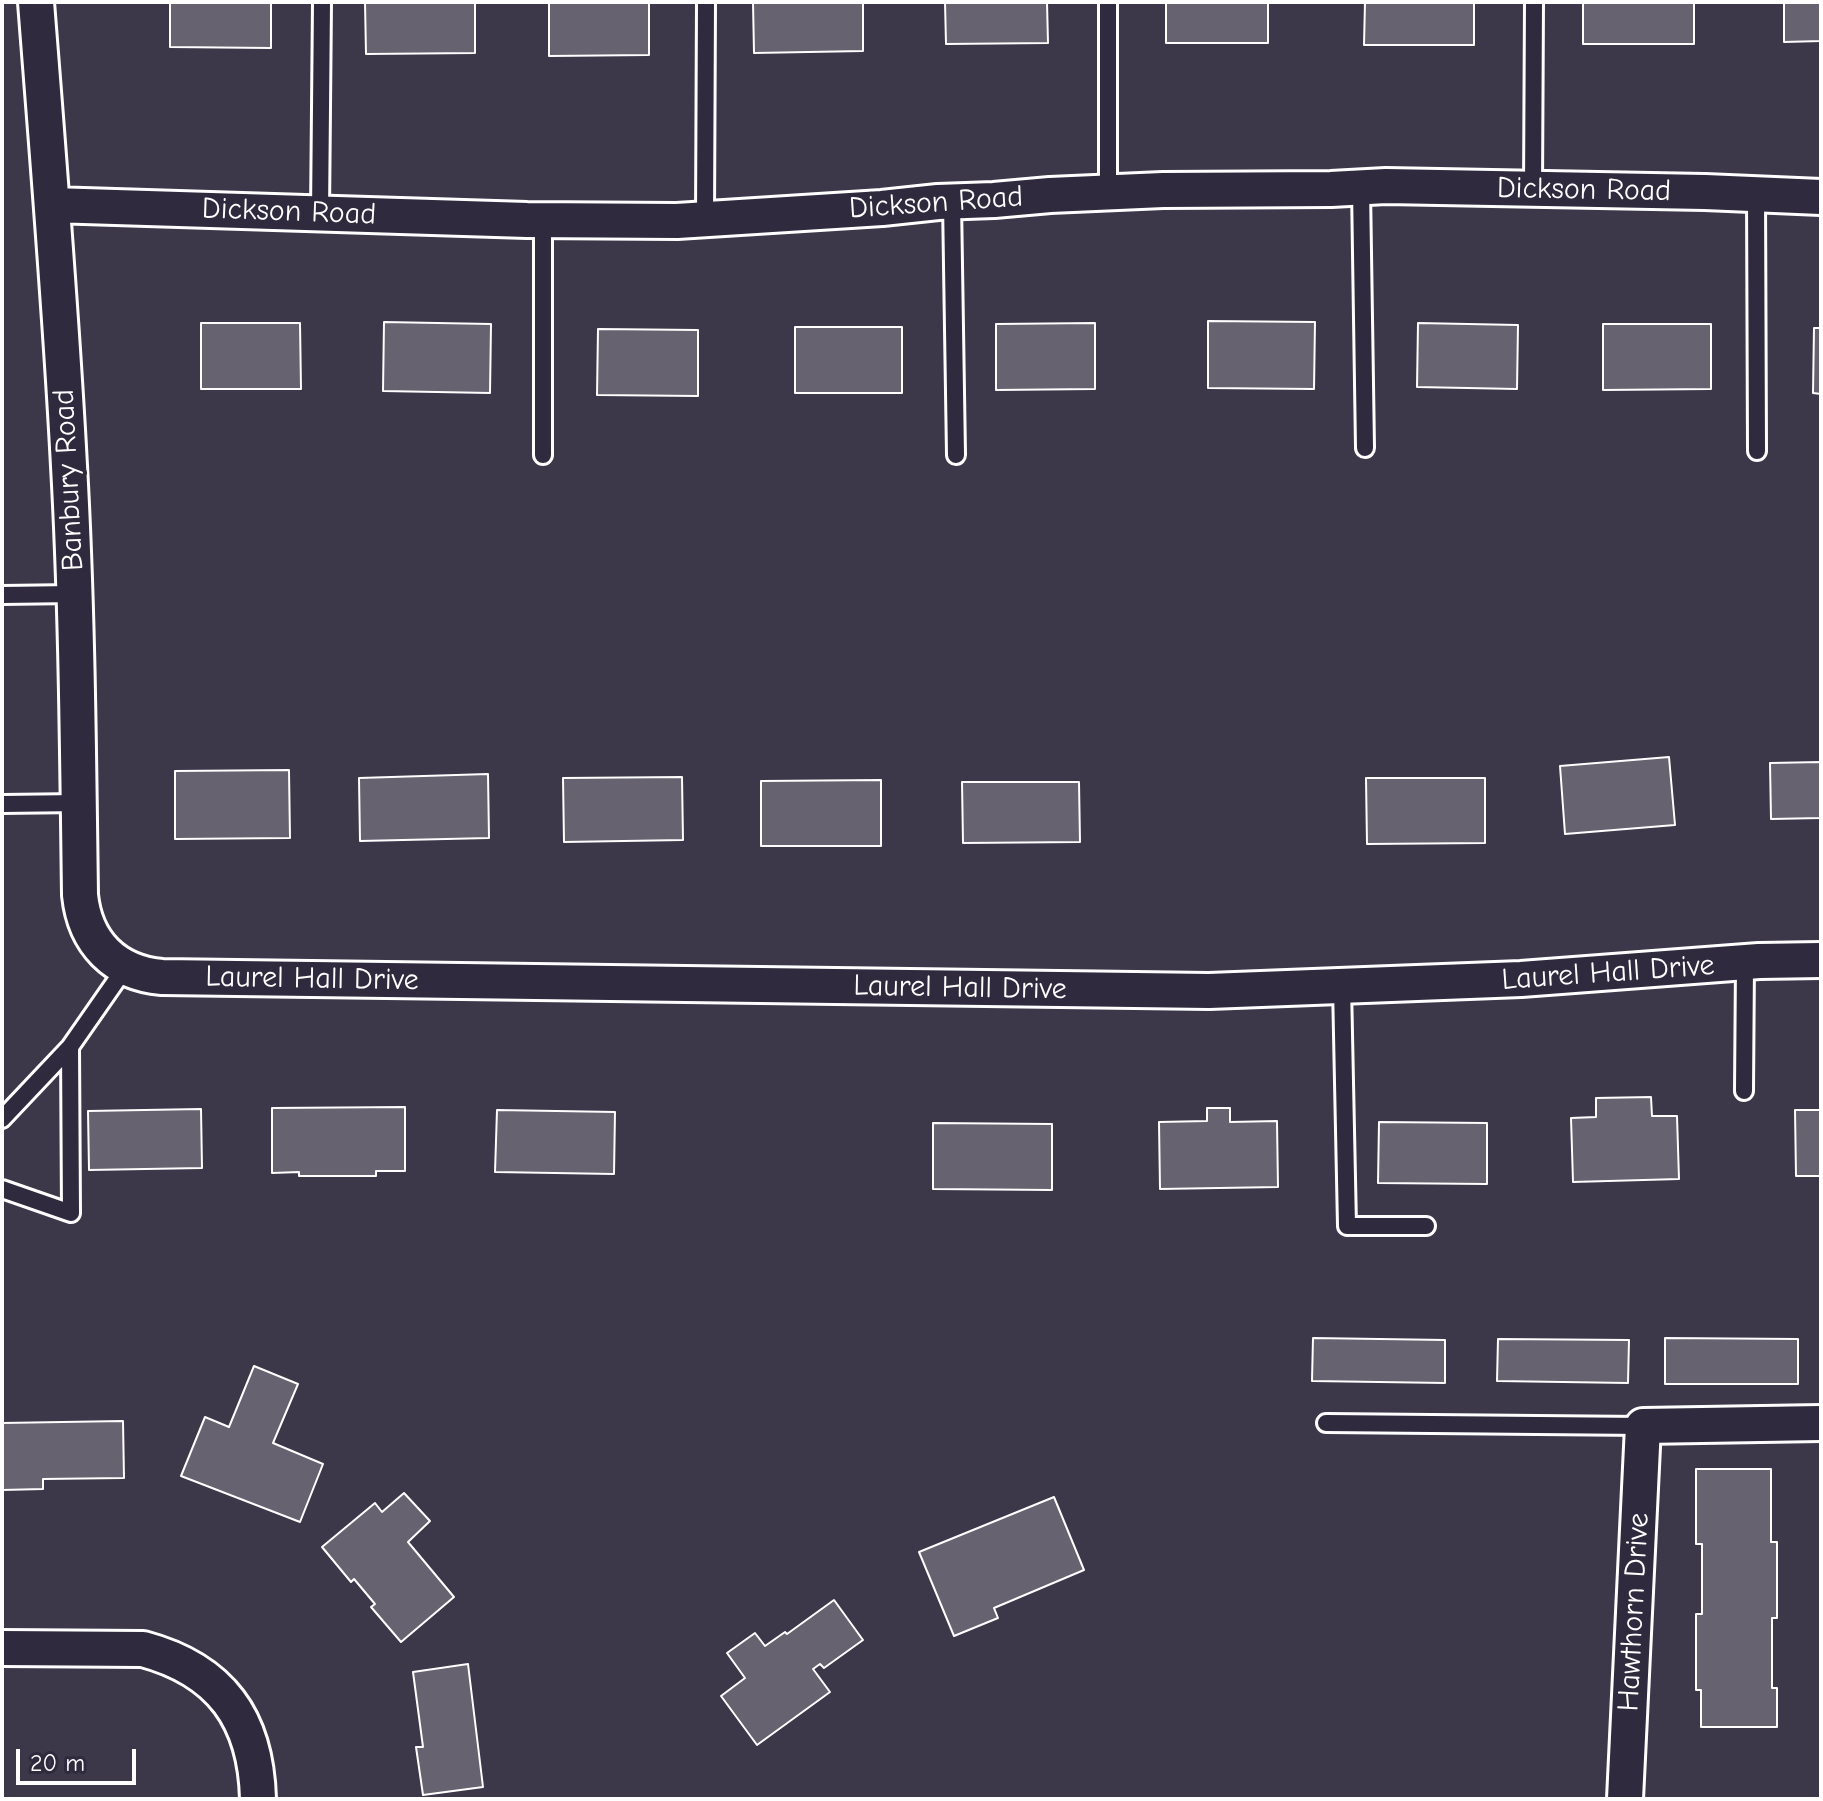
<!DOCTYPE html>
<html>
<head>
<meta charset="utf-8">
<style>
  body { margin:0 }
  #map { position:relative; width:1823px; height:1801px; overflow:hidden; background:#3c3749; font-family:"Comic Neue",sans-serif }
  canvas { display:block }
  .frame { position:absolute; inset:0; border:4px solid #fff; pointer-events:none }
  .scale { position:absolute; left:16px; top:1749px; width:120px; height:36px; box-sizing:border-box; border:4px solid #fff; border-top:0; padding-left:10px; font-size:24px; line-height:28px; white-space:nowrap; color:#fff; -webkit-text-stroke:6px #2f2a3d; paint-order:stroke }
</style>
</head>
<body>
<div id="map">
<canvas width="1823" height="1801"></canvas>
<div class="frame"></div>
<div class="scale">20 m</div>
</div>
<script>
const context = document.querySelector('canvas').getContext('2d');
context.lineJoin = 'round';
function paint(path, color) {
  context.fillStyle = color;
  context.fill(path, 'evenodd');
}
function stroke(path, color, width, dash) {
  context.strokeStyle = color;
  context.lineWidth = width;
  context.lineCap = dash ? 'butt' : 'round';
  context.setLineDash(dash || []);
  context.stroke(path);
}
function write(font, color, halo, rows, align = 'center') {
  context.font = font + ' "Comic Neue",sans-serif';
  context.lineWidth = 8;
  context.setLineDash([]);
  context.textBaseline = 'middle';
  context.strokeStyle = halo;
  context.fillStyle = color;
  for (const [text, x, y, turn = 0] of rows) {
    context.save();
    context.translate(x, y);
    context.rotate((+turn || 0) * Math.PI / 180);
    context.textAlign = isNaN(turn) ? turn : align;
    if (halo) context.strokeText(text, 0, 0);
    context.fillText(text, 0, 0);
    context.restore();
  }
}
const building = new Path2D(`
  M 170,2 L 271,2 L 271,48 L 170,47 Z
  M 365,2 L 475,2 L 475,53 L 366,54 Z
  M 549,2 L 649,2 L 649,55 L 549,56 Z
  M 753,2 L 863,2 L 863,51 L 754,53 Z
  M 945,2 L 1047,2 L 1048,43 L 946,44 Z
  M 1166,2 L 1268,2 L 1268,43 L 1166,43 Z
  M 1365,2 L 1474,2 L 1474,45 L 1364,45 Z
  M 1583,2 L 1694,2 L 1694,44 L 1583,44 Z
  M 1784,2 L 1821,2 L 1821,41 L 1784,42 Z
  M 1208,321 L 1315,322 L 1314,389 L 1208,388 Z
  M 384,322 L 491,324 L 490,393 L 383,391 Z
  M 201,323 L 300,323 L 301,389 L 201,389 Z
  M 1095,323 L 1095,389 L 996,390 L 996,324 Z
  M 1418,323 L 1518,325 L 1517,389 L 1417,387 Z
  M 1603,324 L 1711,324 L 1711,389 L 1603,390 Z
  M 795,327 L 902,327 L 902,393 L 795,393 Z
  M 1814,328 L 1821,328 L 1821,394 L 1813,393 Z
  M 598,329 L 698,330 L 698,396 L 597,395 Z
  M 1669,757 L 1675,825 L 1565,834 L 1560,766 Z
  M 1821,762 L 1821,818 L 1771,819 L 1770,763 Z
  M 289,770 L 290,838 L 175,839 L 175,771 Z
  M 488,774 L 489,838 L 360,841 L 359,778 Z
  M 682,777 L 683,840 L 564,842 L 563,778 Z
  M 1366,778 L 1485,778 L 1485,843 L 1367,844 Z
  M 881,780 L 881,846 L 761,846 L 761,781 Z
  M 962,782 L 1079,782 L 1080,842 L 963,843 Z
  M 1651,1097 L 1652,1116 L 1677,1116 L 1679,1179 L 1573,1182 L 1571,1118 L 1596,1117 L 1596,1098 Z
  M 405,1107 L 405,1171 L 376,1171 L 376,1176 L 299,1176 L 299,1172 L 272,1173 L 272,1108 Z
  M 1207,1108 L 1230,1108 L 1230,1122 L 1277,1121 L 1278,1187 L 1160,1189 L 1159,1122 L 1207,1121 Z
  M 201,1109 L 202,1168 L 89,1170 L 88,1111 Z
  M 497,1110 L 615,1112 L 614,1174 L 495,1172 Z
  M 1795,1110 L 1821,1110 L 1821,1176 L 1796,1176 Z
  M 1379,1122 L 1487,1123 L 1487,1184 L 1378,1183 Z
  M 933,1123 L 1052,1124 L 1052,1190 L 933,1189 Z
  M 1313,1338 L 1445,1340 L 1445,1383 L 1312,1381 Z
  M 1665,1338 L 1798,1339 L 1798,1384 L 1665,1384 Z
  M 1498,1339 L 1629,1340 L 1628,1383 L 1497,1381 Z
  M 254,1366 L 298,1384 L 273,1443 L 323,1464 L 300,1522 L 181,1476 L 205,1417 L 229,1427 Z
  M 123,1421 L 124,1478 L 43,1479 L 43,1489 L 2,1490 L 2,1423 Z
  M 1696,1469 L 1771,1469 L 1771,1542 L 1777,1542 L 1777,1618 L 1772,1618 L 1772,1688 L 1777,1688 L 1777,1727 L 1701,1727 L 1701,1690 L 1696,1690 L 1696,1614 L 1702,1614 L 1702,1544 L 1696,1544 Z
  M 404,1493 L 430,1521 L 408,1542 L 454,1597 L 401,1642 L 371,1607 L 375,1604 L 354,1579 L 351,1582 L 322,1547 L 375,1503 L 382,1512 Z
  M 1054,1497 L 1084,1570 L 994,1608 L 998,1618 L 954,1636 L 919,1552 Z
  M 834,1600 L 863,1640 L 824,1668 L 820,1664 L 813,1669 L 830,1692 L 757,1745 L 721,1696 L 745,1678 L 727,1653 L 755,1633 L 765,1646 L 785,1632 L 787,1634 Z
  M 468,1664 L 483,1787 L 423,1795 L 416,1747 L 423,1747 L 413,1672 Z`);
paint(building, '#666270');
stroke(building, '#fff', 2);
const service = new Path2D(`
  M 1108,2 L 1108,192
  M 1361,188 L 1365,448
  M 1533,189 L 1534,2
  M 1756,194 L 1757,451
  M 952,202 L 956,455
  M 320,213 L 322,2
  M 705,219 L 706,2
  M 543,220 L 543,455
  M 2,595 L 74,594
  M 2,804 L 79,803
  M 1342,986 L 1347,1226 L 1426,1226
  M 1744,1091 L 1745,963
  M 2,1119 L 70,1047 L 125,968
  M 2,1189 L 71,1213 L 70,1047
  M 1326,1423 L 1643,1426`);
const minor = new Path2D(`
  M 36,2 C 48,157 61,311 69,466 C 77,609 78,752 80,895 C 85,943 115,973 162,977 L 1209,991 L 1521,979 L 1759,961 L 1821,960
  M 52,205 L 527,220 L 677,221 L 882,208 L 938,202 L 994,200 L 1050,195 L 1163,190 L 1331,189 L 1386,186 L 1705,192 L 1821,197
  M 2,1648 L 143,1649 C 221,1670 256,1719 258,1799
  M 1625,1799 L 1643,1426 L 1821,1423`);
stroke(service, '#fff', 22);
stroke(minor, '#fff', 40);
stroke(service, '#2f2a3d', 16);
stroke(minor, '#2f2a3d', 34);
write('30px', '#fff', '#2f2a3d', [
  ["Dickson Road",1584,190,1],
  ["Dickson Road",936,203,-4],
  ["Dickson Road",289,212,2],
  ["Banbury Road",69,480,-93],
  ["Laurel Hall Drive",1608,973,-4],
  ["Laurel Hall Drive",312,979,1],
  ["Laurel Hall Drive",960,988,1],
  ["Hawthorn Drive",1634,1612,-87]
]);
</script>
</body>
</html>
